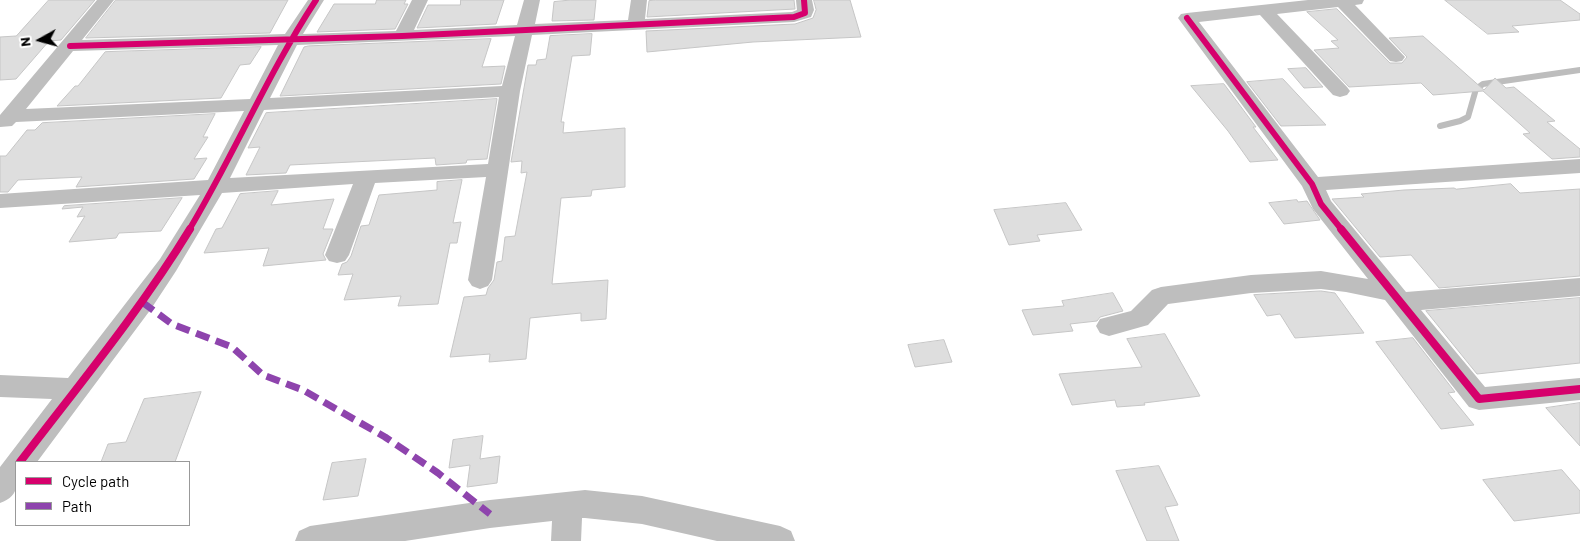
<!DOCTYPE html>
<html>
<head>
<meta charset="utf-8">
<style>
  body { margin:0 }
  #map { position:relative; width:1580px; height:541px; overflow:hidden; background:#fff; font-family:Barlow,sans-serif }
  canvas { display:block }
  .legend { position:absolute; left:15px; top:461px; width:175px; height:65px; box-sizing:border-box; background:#fff; border:1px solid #999; margin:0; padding:6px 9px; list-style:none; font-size:15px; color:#000 }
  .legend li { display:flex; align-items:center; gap:10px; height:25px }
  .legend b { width:25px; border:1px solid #999 }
  .north { position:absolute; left:15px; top:15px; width:50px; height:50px; -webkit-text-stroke:4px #fff; paint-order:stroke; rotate:263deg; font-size:14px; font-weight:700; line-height:20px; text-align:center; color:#000 }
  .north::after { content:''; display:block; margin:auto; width:18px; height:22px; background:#000; clip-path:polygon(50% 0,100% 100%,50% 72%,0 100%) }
</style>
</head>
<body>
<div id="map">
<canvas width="1580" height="541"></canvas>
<ul class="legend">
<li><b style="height:6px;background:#d6006c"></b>Cycle path</li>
<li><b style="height:6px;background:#8e44ad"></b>Path</li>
</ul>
<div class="north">N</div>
</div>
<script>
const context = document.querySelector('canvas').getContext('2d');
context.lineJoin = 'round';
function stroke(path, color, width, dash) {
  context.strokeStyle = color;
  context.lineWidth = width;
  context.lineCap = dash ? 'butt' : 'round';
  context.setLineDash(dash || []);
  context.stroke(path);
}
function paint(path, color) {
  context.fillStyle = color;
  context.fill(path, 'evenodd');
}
stroke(new Path2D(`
  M 1440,126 L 1460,121 L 1468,117 L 1476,89 L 1483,84 L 1580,70`), '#bdbdbd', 6);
const building = new Path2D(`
  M 49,0 L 95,0 L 61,40 L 49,41 L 16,79 L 0,80 L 0,37 L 16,36 Z
  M 116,0 L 288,0 L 270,33 L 86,38 Z
  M 377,0 L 406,0 L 404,4 L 408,4 L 395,29 L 317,32 L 334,4 L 375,4 Z
  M 461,0 L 504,0 L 496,24 L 417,28 L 428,5 L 460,5 Z
  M 571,0 L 596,0 L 594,20 L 552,21 L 554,2 Z
  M 656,0 L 794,0 L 795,9 L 647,17 L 649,1 Z
  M 814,0 L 850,0 L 861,37 L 753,42 L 647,52 L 646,31 L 795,24 L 813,18 L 816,10 Z
  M 1445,0 L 1560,0 L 1580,14 L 1580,20 L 1512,26 L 1519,32 L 1488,34 Z
  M 1337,9 L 1390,63 L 1402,63 L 1407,57 L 1389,38 L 1423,36 L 1484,90 L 1495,78 L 1506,88 L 1514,87 L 1555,121 L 1547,122 L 1580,149 L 1580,157 L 1552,159 L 1523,134 L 1530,133 L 1483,91 L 1433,95 L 1421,83 L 1349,87 L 1314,50 L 1339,48 L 1331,41 L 1338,40 L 1307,12 Z
  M 592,34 L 590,55 L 572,56 L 561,122 L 564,122 L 563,133 L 625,128 L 625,187 L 592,190 L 591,196 L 561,198 L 552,284 L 608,280 L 606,319 L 581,321 L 581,313 L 530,318 L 526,359 L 489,362 L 490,354 L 450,357 L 464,297 L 486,295 L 488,288 L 494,280 L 497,262 L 502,261 L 505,237 L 515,236 L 527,172 L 521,173 L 522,161 L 511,162 L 528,65 L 536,65 L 537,60 L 546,59 L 550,36 Z
  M 491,39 L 482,67 L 505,66 L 501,84 L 280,96 L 304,47 L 308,46 Z
  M 261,47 L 250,64 L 240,65 L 221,98 L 57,106 L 75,86 L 78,86 L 105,52 Z
  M 1306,68 L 1323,87 L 1304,88 L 1288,69 Z
  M 1283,79 L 1326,125 L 1281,126 L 1247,82 Z
  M 1224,84 L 1256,127 L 1253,127 L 1278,160 L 1250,162 L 1228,131 L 1191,86 Z
  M 497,99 L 487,159 L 467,160 L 466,163 L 436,165 L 435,158 L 290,165 L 286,173 L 246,175 L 260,147 L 248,148 L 266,113 Z
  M 215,114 L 203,137 L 208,137 L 194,159 L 207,158 L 194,179 L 76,187 L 82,177 L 18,180 L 8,192 L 0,192 L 0,156 L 6,156 L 27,130 L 35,130 L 42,123 Z
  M 462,180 L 453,223 L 461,222 L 457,243 L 450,243 L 438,304 L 398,306 L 401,296 L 344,300 L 353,274 L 338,275 L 342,264 L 347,262 L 351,256 L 361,226 L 369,225 L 379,195 L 437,190 L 437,182 Z
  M 1511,184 L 1520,193 L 1580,189 L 1580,276 L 1439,288 L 1411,255 L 1380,257 L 1332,199 L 1364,197 L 1361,194 L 1404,190 L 1454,188 L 1456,189 Z
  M 278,191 L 271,205 L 334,199 L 323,229 L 333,229 L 323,254 L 326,260 L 263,266 L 269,248 L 204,253 L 216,229 L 222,228 L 240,194 Z
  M 182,198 L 161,231 L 119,233 L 116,238 L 69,242 L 85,216 L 77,217 L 83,207 L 62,209 L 64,206 Z
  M 1297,200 L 1298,202 L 1307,201 L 1320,220 L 1284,224 L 1269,203 Z
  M 1066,203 L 1082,230 L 1037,235 L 1040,241 L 1009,245 L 994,210 Z
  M 1321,291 L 1335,293 L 1364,333 L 1295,338 L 1280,314 L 1267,316 L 1254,295 Z
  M 1113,293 L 1123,311 L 1100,317 L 1097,321 L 1070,324 L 1073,331 L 1033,335 L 1022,310 L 1064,306 L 1062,301 Z
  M 1580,298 L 1580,363 L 1477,374 L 1426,311 Z
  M 1165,334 L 1200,396 L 1144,403 L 1145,405 L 1117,407 L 1115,400 L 1072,405 L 1059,374 L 1142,367 L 1127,339 Z
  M 1413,338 L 1455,392 L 1448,393 L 1474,425 L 1441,429 L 1376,342 Z
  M 944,340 L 952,362 L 915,367 L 908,345 Z
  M 201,392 L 175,462 L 101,462 L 108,444 L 126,442 L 144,399 Z
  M 1580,403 L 1580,446 L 1546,408 Z
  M 483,436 L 480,459 L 500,456 L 497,483 L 467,487 L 470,465 L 449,468 L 453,440 Z
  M 366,459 L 358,496 L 323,500 L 332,463 Z
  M 1159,466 L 1178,505 L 1165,507 L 1179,541 L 1147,541 L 1116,471 Z
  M 1562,470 L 1580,491 L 1580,513 L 1514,521 L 1483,480 Z`);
paint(building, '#dedede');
stroke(building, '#c6c6c6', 1);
paint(new Path2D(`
  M 97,0 L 114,0 L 82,40 L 285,34 L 308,0 L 324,0 L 303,34 L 396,31 L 412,0 L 428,0 L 414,30 L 517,25 L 524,0 L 540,0 L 535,24 L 628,20 L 631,0 L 647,0 L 645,19 L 792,12 L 797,10 L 796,0 L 812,0 L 814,10 L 811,17 L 794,22 L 532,35 L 520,91 L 492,280 L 488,286 L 480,289 L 472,286 L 468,280 L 486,177 L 375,183 L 349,255 L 345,261 L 337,263 L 329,261 L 325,255 L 353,184 L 222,193 L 176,271 L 151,309 L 37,462 L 16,462 C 16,482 22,495 0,503 L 0,467 L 52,399 L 0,397 L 0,375 L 68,378 L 160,259 L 200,195 L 0,208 L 0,194 L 208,180 L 244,111 L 16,122 L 12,126 L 0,127 L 0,115 ZM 515,36 L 502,86 L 270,98 L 297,45 ZM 278,45 L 250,99 L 26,109 L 73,51 ZM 499,97 L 488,164 L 230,178 L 264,110 Z
  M 1308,0 L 1364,0 L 1362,4 L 1355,5 L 1405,57 L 1402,61 L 1396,62 L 1390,61 L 1338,7 L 1277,14 L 1347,87 L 1350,91 L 1347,95 L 1340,97 L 1333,95 L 1260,15 L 1199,22 L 1318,177 L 1580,159 L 1580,173 L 1326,190 L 1331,201 L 1406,292 L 1580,278 L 1580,296 L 1421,310 L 1485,387 L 1580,378 L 1580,400 L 1479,410 L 1469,407 L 1385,300 L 1346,292 L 1321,289 L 1251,293 L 1168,304 L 1148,325 L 1109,336 L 1100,333 L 1096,326 L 1100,319 L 1131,311 L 1152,290 L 1161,287 L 1251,275 L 1321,271 L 1368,279 L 1313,209 L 1302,186 L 1178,18 L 1181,14 L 1187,13 Z
  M 585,490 L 642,496 L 780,526 L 791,531 L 795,541 L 717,541 L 642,524 L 585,518 L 582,518 L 581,541 L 551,541 L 552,521 L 490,528 L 405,541 L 295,541 L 299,531 L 310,526 L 490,500 Z`), '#bebebe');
stroke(new Path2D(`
  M 142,302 L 172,324 L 232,347 L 263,375 L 303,390 L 385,437 L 438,473 L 490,514`), '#8e44ad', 7, [14, 7]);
stroke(new Path2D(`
  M 1187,18 L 1312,184 L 1321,204 L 1342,230
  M 70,46 L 402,36 L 794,17 L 805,13 L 804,0
  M 189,230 C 234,155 268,73 316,0`), '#d6006c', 6);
stroke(new Path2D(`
  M 1341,229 L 1479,399 L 1580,389
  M 20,462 C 78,386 140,311 190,229`), '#d6006c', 8);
</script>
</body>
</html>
